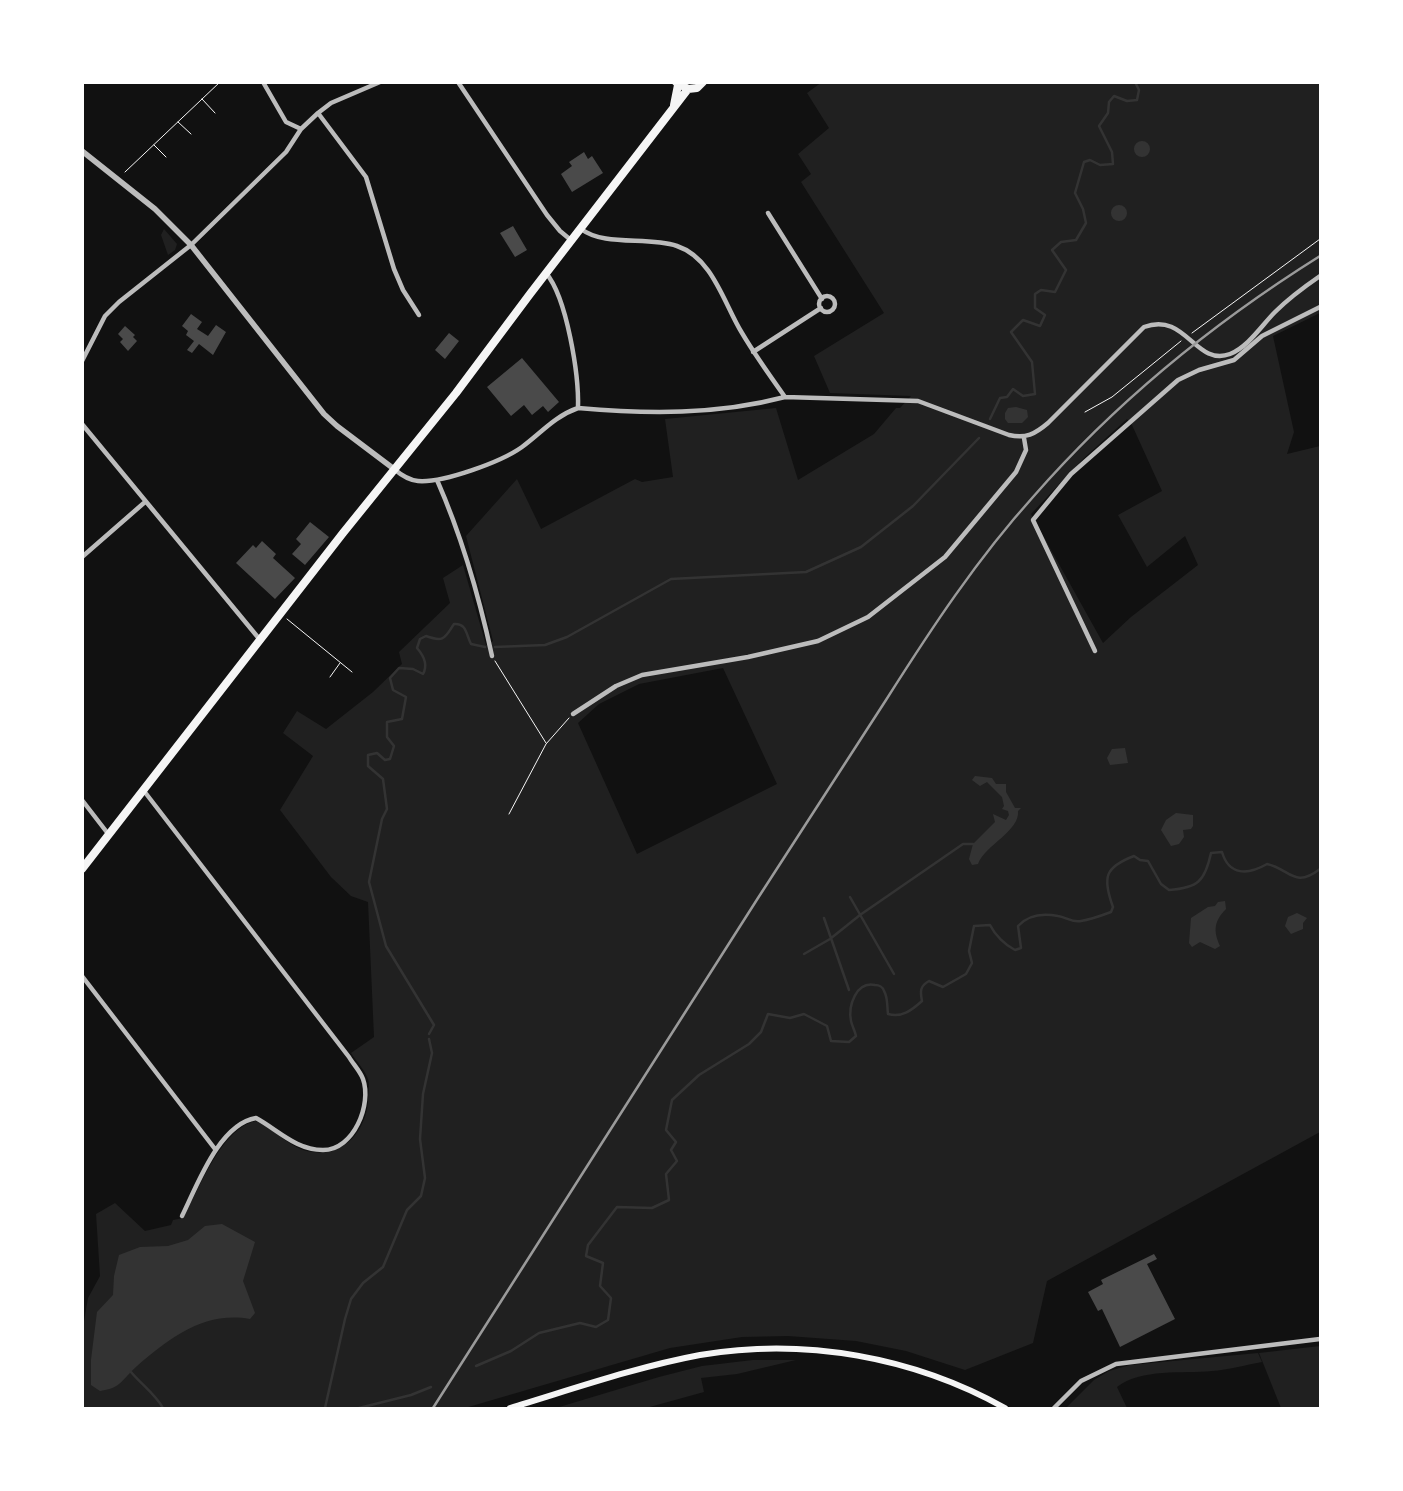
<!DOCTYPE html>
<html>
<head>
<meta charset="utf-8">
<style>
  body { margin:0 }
  #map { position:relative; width:1403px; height:1491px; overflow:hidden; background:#111; font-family:Barlow,sans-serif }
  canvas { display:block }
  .frame { position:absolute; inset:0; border:84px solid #fff; pointer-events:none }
</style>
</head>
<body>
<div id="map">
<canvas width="1403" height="1491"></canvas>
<div class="frame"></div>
</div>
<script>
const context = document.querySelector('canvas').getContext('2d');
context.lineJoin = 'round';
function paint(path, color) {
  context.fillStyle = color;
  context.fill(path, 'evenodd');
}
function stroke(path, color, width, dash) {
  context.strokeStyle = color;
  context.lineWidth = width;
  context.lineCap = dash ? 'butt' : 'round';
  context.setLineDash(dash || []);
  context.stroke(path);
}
paint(new Path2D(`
  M 822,82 L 1320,83 L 1320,313 L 1273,336 L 1294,432 L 1287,454 L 1320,446 L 1320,1132 L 1047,1281 L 1033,1343 L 965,1370 L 906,1351 L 856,1341 L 788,1336 L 742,1337 L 670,1348 L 465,1408 L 83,1408 L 83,1327 L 88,1298 L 100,1276 L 96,1214 L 115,1203 L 145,1231 L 171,1225 L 173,1220 L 183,1218 C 199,1190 221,1128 256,1121 C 276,1129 289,1149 312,1152 C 344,1156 365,1132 368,1102 C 368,1094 370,1086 368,1079 C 365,1070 356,1061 351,1053 L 374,1037 L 368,902 L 351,896 L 331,877 L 280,810 L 313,756 L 283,733 L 297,711 L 326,729 L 373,692 L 402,664 L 399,652 L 450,603 L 443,578 L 463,565 L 486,645 L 493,641 L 466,536 L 517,479 L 541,529 L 635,479 L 642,482 L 673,477 L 665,419 L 776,408 L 798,480 L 874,434 L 896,408 L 900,408 L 911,396 L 830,393 L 814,356 L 884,313 L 801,182 L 811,174 L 798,154 L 829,128 L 807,93 ZM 1127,419 L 1132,425 L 1162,491 L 1118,515 L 1147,567 L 1185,536 L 1198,565 L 1131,617 L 1103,643 L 1031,514 L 1084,458 ZM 723,668 L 777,784 L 637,854 L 578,723 L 599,704 L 639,684 Z
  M 164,229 L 177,244 L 175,250 L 168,255 L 161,235 Z
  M 1320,1346 L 1320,1408 L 1281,1408 L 1259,1353 Z
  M 1258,1353 L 1262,1362 C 1245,1365 1228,1370 1212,1371 C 1183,1374 1141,1368 1117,1387 L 1127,1408 L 1066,1408 L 1094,1380 L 1109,1371 L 1130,1365 Z
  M 753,1360 L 796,1360 L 737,1374 L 701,1378 L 704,1392 L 646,1408 L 556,1408 L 659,1377 L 702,1366 Z`), '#202020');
paint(new Path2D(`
  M1134 149a8 8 0 1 1 16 0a8 8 0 1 1-16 0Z
  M1111 213a8 8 0 1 1 16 0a8 8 0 1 1-16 0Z
  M 1016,407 L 1027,410 L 1028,417 L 1022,423 L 1008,423 L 1005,419 L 1005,413 L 1008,408 Z
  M 1125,748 L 1128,763 L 1110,765 L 1107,758 L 1112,749 Z
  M 975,776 L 992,778 L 996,784 L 1006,784 L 1006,792 L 1015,808 L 1021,808 L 1018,811 C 1020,831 985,845 978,864 L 972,865 L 969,859 L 973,844 L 995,822 L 993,814 L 1006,820 L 1009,815 L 1008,811 L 1002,809 L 1004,806 L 1002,797 L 987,782 L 980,786 L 972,780 Z
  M 1176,813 L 1193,815 L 1193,826 L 1191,829 L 1183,830 L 1184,837 L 1179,844 L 1171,846 L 1161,830 L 1166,820 Z
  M 1225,901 L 1226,909 C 1214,921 1213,931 1220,946 L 1215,949 L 1200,942 L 1192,947 L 1189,943 L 1191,918 L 1208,907 L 1215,906 L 1218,902 Z
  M 1297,913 L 1307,918 L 1303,923 L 1303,929 L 1291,934 L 1285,926 L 1288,917 Z
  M 222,1224 L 255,1242 L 243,1281 L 255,1313 L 250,1319 C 204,1311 170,1338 137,1366 C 122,1379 122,1388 100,1391 L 91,1385 L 91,1360 L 97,1312 L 113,1295 L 114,1276 L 119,1255 L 140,1247 L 168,1246 L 188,1240 L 205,1226 Z`), '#333');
stroke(new Path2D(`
  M 990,419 L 1000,398 L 1007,397 L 1013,389 L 1023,396 L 1035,394 L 1032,362 L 1011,332 L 1023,320 L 1040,326 L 1045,315 L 1035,308 L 1035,294 L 1041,290 L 1055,292 L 1066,270 L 1052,250 L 1061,242 L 1076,240 L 1086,223 L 1083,209 L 1075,193 L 1084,162 L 1090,160 L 1100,165 L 1113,164 L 1112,152 L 1099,126 L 1108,113 L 1109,102 L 1114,96 L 1127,101 L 1137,100 L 1139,90 L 1135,82
  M 495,647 L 545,645 L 567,637 L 671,579 L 806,572 L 861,547 L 913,506 L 979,438
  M 850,897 L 894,974
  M 824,918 L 849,990
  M 804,954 L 830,939 L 860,915 L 963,844 L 973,844
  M 429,1034 L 434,1025 L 386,946 L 369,882 L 382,819 L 387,809 L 383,779 L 368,766 L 368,755 L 377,753 L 385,760 L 390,759 L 394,746 L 387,737 L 387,722 L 402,719 L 406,697 L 393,690 L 390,678 L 399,668 L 413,669 L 423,674 C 428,665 424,656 417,648 L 420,639 L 426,636 C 445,643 445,637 454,624 C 467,623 466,635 471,644 L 485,647
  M 476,1366 L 511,1351 L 539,1333 L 580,1323 L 596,1327 L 608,1320 L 611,1298 L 600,1286 L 603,1263 L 586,1256 L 588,1245 L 617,1207 L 652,1208 L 669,1200 L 666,1174 L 677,1161 L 671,1150 L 676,1142 L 666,1130 L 672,1100 L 699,1075 L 749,1044 L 761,1032 L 768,1014 L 790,1018 L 804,1014 L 827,1026 L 831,1041 L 849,1042 L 856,1036 C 855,1031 852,1026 851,1021 C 848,1006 856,981 875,985 C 879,985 883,987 884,991 C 888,997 887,1007 888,1014 C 902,1018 912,1010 922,1001 C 920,991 920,986 929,981 L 943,987 L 966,974 L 972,963 L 969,951 L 974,926 L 990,925 C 995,935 1005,945 1015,950 L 1021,948 L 1018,926 C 1028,915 1043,913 1058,916 C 1066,917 1072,923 1081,921 C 1088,920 1103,915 1111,912 L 1113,907 C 1102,877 1105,867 1134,856 L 1140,860 L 1148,861 L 1161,884 L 1169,890 C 1198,888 1205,881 1211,853 L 1222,852 C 1229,876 1248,875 1267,864 C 1290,869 1294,889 1320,869
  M 131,1372 C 142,1385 155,1394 163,1408
  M 325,1408 L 345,1319 L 351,1299 L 363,1283 L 383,1267 L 407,1210 L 421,1196 L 425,1178 L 420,1139 L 423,1094 L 432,1053 L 429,1039
  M 359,1408 L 411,1395 L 431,1387`), '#333', 2.5);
paint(new Path2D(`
  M 584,152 L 588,159 L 592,156 L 603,173 L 572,192 L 561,174 L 572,166 L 569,162 Z
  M 513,226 L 527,250 L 515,257 L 500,233 Z
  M 191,314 L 202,322 L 197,329 L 208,336 L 216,325 L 226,332 L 213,355 L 199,344 L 192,353 L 187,350 L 194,341 L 186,335 L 188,331 L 182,326 Z
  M 125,326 L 135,335 L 133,337 L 137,341 L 128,351 L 120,342 L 123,339 L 118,334 Z
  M 449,333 L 459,341 L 445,359 L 435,350 Z
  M 522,358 L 559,402 L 548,412 L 543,406 L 532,415 L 524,405 L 511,416 L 487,387 Z
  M 310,522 L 329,537 L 305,565 L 292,554 L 301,544 L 296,539 Z
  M 262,541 L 276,554 L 273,558 L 295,578 L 275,599 L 236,563 L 253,545 L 256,548 Z
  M 1154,1254 L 1157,1259 L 1147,1264 L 1175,1319 L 1120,1347 L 1102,1309 L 1098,1311 L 1088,1292 L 1103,1284 L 1101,1280 Z`), '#4a4a4a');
stroke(new Path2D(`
  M 202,99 L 215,113
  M 178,122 L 191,134
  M 154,145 L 166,157
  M 125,172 L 220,82
  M 1192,333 L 1320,239
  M 1085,412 L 1112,397 L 1181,341
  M 287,619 L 352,672
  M 495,661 L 546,743
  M 330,677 L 340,663
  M 509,814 L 546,744 L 569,718`), '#f5f5f5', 1);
stroke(new Path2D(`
  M 263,82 L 286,122 L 301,129
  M 458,82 L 547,215 L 560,231 L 572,241
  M 318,113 L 366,177 L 394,269 L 403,290 L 419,315
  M 768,213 L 822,299
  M 581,229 C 605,247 647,236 677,246 C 713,258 724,304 742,333 C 755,355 770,376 785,397
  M 546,273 C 567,298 579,375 578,408
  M819 304a8 8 0 1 1 16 0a8 8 0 1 1-16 0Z
  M 753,352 L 821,308
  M 82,361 L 105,316 L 119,302 L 191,245 L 286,152 L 301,129 L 318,113 L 331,103 L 380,82
  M 82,424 L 261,641
  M 394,469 C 401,475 408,480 418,481 C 443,483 501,462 522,447 C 541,433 555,416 578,408 C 647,414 717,415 785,397 L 918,401 L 1009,435 C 1026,439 1035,434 1048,423 L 1144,327 C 1186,311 1195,367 1230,354 C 1248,347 1262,325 1275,312 C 1289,298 1304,287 1320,276
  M 437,480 C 462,537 479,596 492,656
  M 82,557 L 145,502
  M 1095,651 L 1033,520 L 1071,474 L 1178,380 L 1199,370 L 1234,360 L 1262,336 L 1320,307
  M 573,714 L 616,686 L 642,675 L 748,657 L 818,641 L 868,617 L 945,557 L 1016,472 L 1026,450 L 1024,438
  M 144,791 L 349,1057 C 353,1064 360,1071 363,1079 C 372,1104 354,1150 323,1150 C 296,1150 278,1130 256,1118 C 219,1124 197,1186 182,1216
  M 82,800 L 109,835
  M 82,976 L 215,1149
  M 1054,1408 L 1081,1381 L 1116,1364 L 1320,1339`), '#bcbcbc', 4.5);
stroke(new Path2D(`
  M 82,151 L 155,209 L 191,245 L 324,414 L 337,426 L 394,469`), '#bcbcbc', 5.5);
stroke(new Path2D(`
  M 510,1408 C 573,1389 636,1367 700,1355 C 804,1337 914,1357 1005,1408`), '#f5f5f5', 6);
stroke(new Path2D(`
  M 676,82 L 688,89 L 697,88 L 703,82
  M 674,105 L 678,85
  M 82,869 L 343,533 L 456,393 L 530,294 L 688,89`), '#f5f5f5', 8);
stroke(new Path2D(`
  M 433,1408 C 542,1239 649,1068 758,898 C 800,832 843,766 886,700 C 931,629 977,559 1033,497 C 1116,402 1213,323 1320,256`), '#9a9a9a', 2.5);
</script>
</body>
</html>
